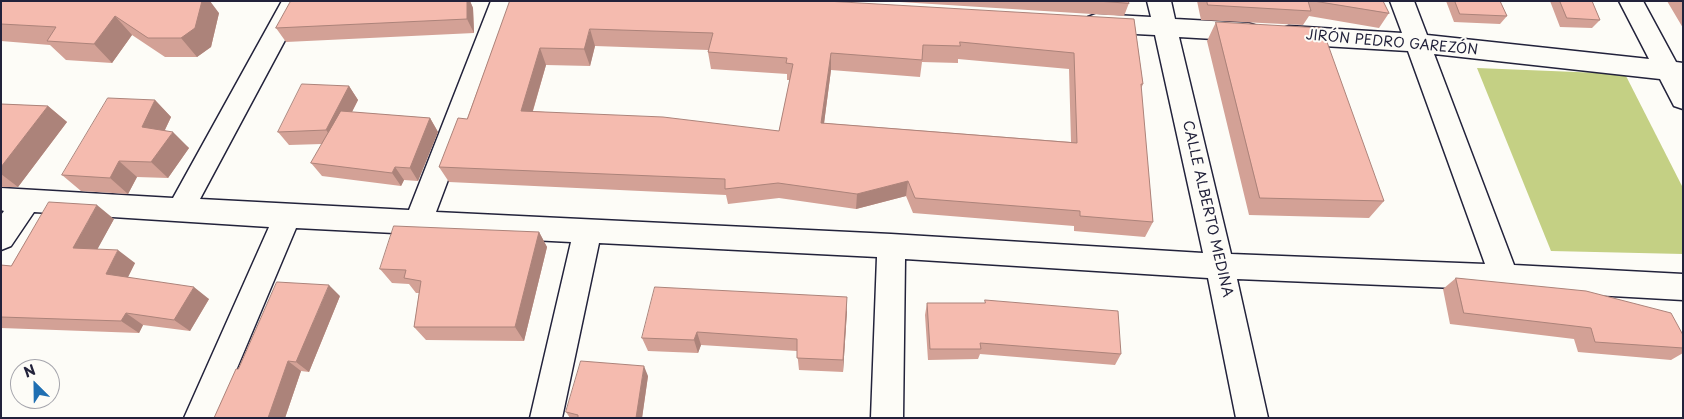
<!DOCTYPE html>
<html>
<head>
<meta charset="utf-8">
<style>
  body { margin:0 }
  #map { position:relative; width:1684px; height:419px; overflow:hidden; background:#fdfcf7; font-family:"Playpen Sans",sans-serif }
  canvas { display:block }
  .frame { position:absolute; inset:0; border:2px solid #22223b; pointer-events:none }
  .north { position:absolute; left:10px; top:359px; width:50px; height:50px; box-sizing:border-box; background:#fdfcf7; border:1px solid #a5a5ac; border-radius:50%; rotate:337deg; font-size:14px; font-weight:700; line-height:20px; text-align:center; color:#22223b }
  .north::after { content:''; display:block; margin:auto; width:18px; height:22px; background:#1f6fb2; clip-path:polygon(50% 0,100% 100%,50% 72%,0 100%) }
</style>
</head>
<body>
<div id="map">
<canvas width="1684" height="419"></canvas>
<div class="frame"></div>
<div class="north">N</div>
</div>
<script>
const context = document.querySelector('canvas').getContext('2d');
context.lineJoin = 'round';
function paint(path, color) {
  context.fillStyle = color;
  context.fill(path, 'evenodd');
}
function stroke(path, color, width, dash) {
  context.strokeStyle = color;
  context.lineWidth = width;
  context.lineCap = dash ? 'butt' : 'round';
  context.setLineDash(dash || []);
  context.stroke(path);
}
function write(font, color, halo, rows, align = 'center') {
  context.font = font + ' "Playpen Sans",sans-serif';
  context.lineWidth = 4;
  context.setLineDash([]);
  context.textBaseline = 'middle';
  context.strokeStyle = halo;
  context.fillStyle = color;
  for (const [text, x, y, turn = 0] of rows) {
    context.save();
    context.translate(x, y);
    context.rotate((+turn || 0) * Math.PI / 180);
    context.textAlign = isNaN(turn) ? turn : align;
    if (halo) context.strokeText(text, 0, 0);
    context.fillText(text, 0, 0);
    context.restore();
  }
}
paint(new Path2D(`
  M 1477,68 L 1625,74 L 1683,188 L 1683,254 L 1551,251 Z`), '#c4d084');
const street = new Path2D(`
  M 282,1 L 306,1 L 200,199 L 409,210 L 491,1 L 515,1 L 436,212 L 891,234 L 1203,253 L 1155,35 L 1096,32 L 1088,29 L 1084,23 L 1088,17 L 1096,14 L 1151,17 L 1147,1 L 1171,1 L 1175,19 L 1248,23 L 1257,26 L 1260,32 L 1257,38 L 1248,41 L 1179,37 L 1231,254 L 1485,264 L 1408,51 L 1289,44 L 1280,41 L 1277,35 L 1280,29 L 1289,26 L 1402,33 L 1390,1 L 1414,1 L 1427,35 L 1649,59 L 1619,1 L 1643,1 L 1676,62 L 1683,63 L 1683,109 L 1674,106 L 1660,79 L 1434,54 L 1514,265 L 1683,274 L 1683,300 L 1504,290 L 1237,279 L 1268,418 L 1236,418 L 1208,278 L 905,259 L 903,418 L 871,418 L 877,257 L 599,243 L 562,418 L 530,418 L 571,242 L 296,228 L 216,418 L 184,418 L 269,227 L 34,212 L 11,246 L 1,250 L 1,215 L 4,211 L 1,210 L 1,188 L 173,198 Z`);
stroke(street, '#22223b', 3);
paint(street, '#fdfcf7');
paint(new Path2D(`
  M 1,1 L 219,13 L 211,47 L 197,57 L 165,57 L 132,35 L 112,63 L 66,60 L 50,45 L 1,41 Z
  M 291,1 L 470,1 L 473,8 L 474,33 L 286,42 L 276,28 Z
  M 510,1 L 1134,19 L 1143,84 L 1141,89 L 1153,222 L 1145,237 L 1074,231 L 1074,226 L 913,213 L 906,196 L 856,209 L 779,198 L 728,204 L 726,195 L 449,182 L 439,167 L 467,119 ZM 595,46 L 708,50 L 708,52 L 711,69 L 787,74 L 787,80 L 790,80 L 779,131 L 533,111 L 546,65 L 590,66 ZM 958,59 L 1069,69 L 1071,142 L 824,123 L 831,70 L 920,77 L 922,62 L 958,63 Z
  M 884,1 L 1128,1 L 1129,3 L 1124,16 Z
  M 1197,1 L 1383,1 L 1389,13 L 1379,28 L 1309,16 L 1303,25 L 1201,20 Z
  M 1446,1 L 1500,1 L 1507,16 L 1500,24 L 1454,22 Z
  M 1550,1 L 1592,1 L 1600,20 L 1592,28 L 1560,27 Z
  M 1667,1 L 1683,1 L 1683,28 Z
  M 1216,22 L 1384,201 L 1369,218 L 1249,215 L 1207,41 Z
  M 349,86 L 358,100 L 352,112 L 430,118 L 438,132 L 418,181 L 404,180 L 401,186 L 322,176 L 311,163 L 322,144 L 289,145 L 278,132 Z
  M 155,100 L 171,117 L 165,130 L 189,148 L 168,178 L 137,177 L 128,194 L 81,191 L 62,175 Z
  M 1,104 L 48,106 L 67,122 L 18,187 L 1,187 Z
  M 114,219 L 97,249 L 135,263 L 128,277 L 209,299 L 190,331 L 143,325 L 139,333 L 1,328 L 1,265 L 11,266 Z
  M 539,232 L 547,247 L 524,341 L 426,340 L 414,327 L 419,293 L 416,293 L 409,284 L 392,283 L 380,269 Z
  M 1456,278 L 1683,335 L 1683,353 L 1671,360 L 1578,352 L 1574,339 L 1450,324 L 1443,289 Z
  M 340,296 L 309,372 L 301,371 L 285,418 L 214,418 Z
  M 985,300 L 1121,354 L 1115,365 L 980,354 L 978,359 L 928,360 L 925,315 L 927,303 L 985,303 Z
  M 847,311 L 843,372 L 799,370 L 797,351 L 701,345 L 698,353 L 648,351 L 642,338 Z
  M 648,376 L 642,418 L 570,418 L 566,412 Z`), '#d3a196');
paint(new Path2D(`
  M 202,1 L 210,1 L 219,13 L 211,47 L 197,57 L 181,38 Z
  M 467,1 L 470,1 L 473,8 L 474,33 L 467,19 Z
  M 115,16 L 132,35 L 112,63 L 94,44 Z
  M 590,29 L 595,46 L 590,66 L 584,49 Z
  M 540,48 L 546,65 L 528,127 L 521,111 Z
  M 831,53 L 831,70 L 822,139 L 821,123 Z
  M 349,86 L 358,100 L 336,143 L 326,130 Z
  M 155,100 L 171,117 L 158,144 L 142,127 Z
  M 48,106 L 67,122 L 18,187 L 1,174 L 1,167 Z
  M 430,118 L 438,132 L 418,181 L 410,168 Z
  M 173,132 L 189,148 L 168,178 L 151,162 Z
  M 119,161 L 137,177 L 128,194 L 110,178 Z
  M 395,167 L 404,180 L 401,186 L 392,173 Z
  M 908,181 L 906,196 L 856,209 L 857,194 Z
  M 97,205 L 114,219 L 91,261 L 73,248 Z
  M 539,232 L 547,247 L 524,341 L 515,327 Z
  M 118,250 L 135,263 L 123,287 L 106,274 Z
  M 329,285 L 340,296 L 309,372 L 296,362 Z
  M 194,287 L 209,299 L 190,331 L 174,320 Z
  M 847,297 L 847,311 L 843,372 L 843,360 Z
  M 126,313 L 143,325 L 139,333 L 121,321 Z
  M 697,332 L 701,345 L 698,353 L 694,340 Z
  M 288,361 L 301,371 L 285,418 L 268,418 Z
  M 644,366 L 648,376 L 642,418 L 636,418 Z`), '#ac837a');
const building = new Path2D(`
  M 1,1 L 202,1 L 195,28 L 181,38 L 148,38 L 115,16 L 94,44 L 47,41 L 56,27 L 1,24 Z
  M 291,1 L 467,1 L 467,19 L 276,28 Z
  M 510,1 L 826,1 L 1134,19 L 1143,84 L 1141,84 L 1153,222 L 1080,216 L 1080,211 L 915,198 L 908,181 L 857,194 L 778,183 L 725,189 L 725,179 L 439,167 L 458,118 L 467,119 ZM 590,29 L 713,33 L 708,52 L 787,58 L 786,63 L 793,64 L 779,131 L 663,117 L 521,111 L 540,48 L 584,49 ZM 960,42 L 1074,53 L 1077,143 L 821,123 L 831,53 L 922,60 L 923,45 L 960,46 Z
  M 1097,1 L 1128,1 L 1129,3 Z
  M 1207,1 L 1308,1 L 1311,11 L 1208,5 Z
  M 1314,1 L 1383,1 L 1389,13 Z
  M 1455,1 L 1500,1 L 1507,16 L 1460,14 Z
  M 1560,1 L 1592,1 L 1600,20 L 1567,18 Z
  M 1216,22 L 1322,28 L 1384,201 L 1260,198 Z
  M 302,84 L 349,86 L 326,130 L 278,132 Z
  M 108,98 L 155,100 L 142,127 L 173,132 L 151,162 L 119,161 L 110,178 L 62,175 Z
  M 1,104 L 48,106 L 1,167 Z
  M 341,111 L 430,118 L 410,168 L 395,167 L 392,173 L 311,163 Z
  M 49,202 L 97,205 L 73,248 L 118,250 L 106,274 L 194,287 L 174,320 L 126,313 L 121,321 L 1,317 L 1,265 L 11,266 Z
  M 394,226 L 539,232 L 515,327 L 414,327 L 421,281 L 404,278 L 406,270 L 380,269 Z
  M 1456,278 L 1586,291 L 1671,313 L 1683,335 L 1683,348 L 1595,342 L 1591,328 L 1464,313 Z
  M 277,282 L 329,285 L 296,362 L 288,361 L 268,418 L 214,418 L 236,369 L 238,369 Z
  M 655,287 L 847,297 L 843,360 L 797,358 L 797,339 L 697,332 L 694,340 L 642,338 Z
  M 985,300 L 1118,311 L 1121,354 L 980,343 L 981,349 L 930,349 L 927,303 L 985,303 Z
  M 581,361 L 644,366 L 636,418 L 578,418 L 578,415 L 566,412 Z`);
paint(building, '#f5bbaf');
stroke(building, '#ac837a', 1);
write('14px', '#22223b', '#fdfcf7', [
  ["JIRÓN PEDRO GAREZÓN",1392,43,5],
  ["CALLE ALBERTO MEDINA",1207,209,77]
]);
</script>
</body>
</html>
